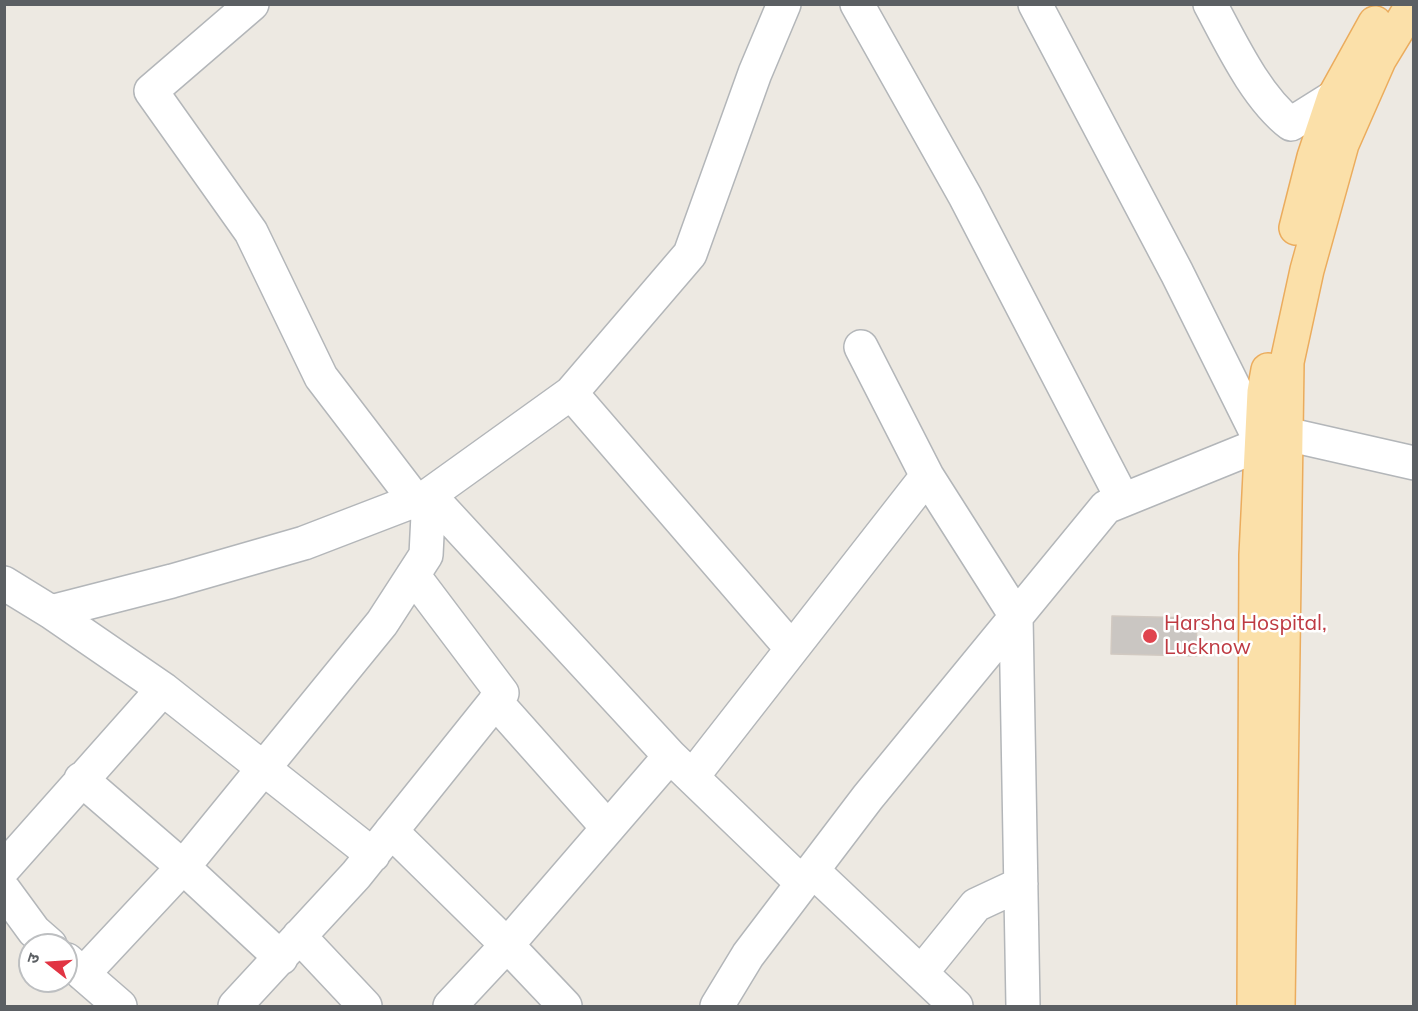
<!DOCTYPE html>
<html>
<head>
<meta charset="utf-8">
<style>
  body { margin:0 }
  #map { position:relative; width:1418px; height:1011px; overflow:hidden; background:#ede9e2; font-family:Mulish,"Noto Sans Devanagari",sans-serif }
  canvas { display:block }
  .frame { position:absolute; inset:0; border:6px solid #5b5f63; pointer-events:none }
  .north { position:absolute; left:18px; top:933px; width:60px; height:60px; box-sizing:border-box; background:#fff; border:2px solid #bdbfc1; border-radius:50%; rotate:287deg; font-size:16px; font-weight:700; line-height:24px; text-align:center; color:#5b5f63 }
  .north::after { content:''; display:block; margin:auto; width:21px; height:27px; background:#e13443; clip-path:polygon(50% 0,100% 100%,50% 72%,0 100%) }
</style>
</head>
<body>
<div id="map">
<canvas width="1418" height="1011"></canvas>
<div class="frame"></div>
<div class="north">उ</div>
</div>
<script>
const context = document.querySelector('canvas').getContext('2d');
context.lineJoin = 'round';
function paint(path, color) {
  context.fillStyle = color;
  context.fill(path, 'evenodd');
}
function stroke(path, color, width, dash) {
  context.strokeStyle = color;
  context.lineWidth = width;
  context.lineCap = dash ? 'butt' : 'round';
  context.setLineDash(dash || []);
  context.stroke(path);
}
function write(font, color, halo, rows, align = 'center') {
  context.font = font + ' Mulish,sans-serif';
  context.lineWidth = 5;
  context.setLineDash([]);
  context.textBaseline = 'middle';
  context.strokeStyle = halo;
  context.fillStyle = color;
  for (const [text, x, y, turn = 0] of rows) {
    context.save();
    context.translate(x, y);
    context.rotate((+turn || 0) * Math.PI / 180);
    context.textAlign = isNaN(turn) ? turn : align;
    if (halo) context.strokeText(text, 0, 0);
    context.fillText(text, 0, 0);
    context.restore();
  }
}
const building = new Path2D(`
  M 1112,616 L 1197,618 L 1196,656 L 1111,654 Z`);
paint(building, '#cac6c2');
stroke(building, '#d1c9c1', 1.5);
const minor = new Path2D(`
  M 252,4 L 151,91 L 251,232 L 321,377 L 415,500
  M 857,4 L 965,196 L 1123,500
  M 1035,4 L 1177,273 L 1262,444
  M 1210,4 C 1231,43 1256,97 1291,124 L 1334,97
  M 861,347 L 927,476
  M 571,393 L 792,649
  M 429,495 L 670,756
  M 4,583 L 51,612 L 172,581 L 304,543 L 429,495 L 571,393 L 690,254 L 755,73 L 784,4
  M 51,612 L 163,689 L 373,855
  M 495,701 L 608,828
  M 692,777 L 927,476 L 1016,616 L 1023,1006
  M 81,779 L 183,867 L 281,958
  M 391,831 L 507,945 L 565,1006
  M 4,868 L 163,689
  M 812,870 L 956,1006
  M 4,890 L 34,931 L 50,945
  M 299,936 L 365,1006
  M 67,960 L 120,1006
  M 921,973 L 976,905 L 1021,884
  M 83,974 L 183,867 L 382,623 L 426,555 L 429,495
  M 235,1006 L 356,875 L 502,693 L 413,575
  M 450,1006 L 507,945 L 670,756 L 802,883
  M 717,1006 L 748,955 L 868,797 L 1106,507 L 1286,434 L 1414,463`);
const major = new Path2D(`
  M 1296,228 L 1314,157 L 1334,97 L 1375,23
  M 1254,1006 L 1256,555 L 1264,392 L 1268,370
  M 1278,1006 L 1287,362 L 1307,270 L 1342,144 L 1379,60 L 1413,4`);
stroke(minor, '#b3b6b9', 36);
stroke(major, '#ebac5d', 36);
stroke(minor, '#fff', 33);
stroke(major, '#fbe0a9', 33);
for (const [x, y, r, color] of [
  [1150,636,8,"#e0444e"]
]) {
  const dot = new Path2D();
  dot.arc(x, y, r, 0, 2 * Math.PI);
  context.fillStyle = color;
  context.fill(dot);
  stroke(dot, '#fff', 2);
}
write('21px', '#be3a42', '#fff', [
  ["Harsha Hospital,",1164,624],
  ["Lucknow",1164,648]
], 'left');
</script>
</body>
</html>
